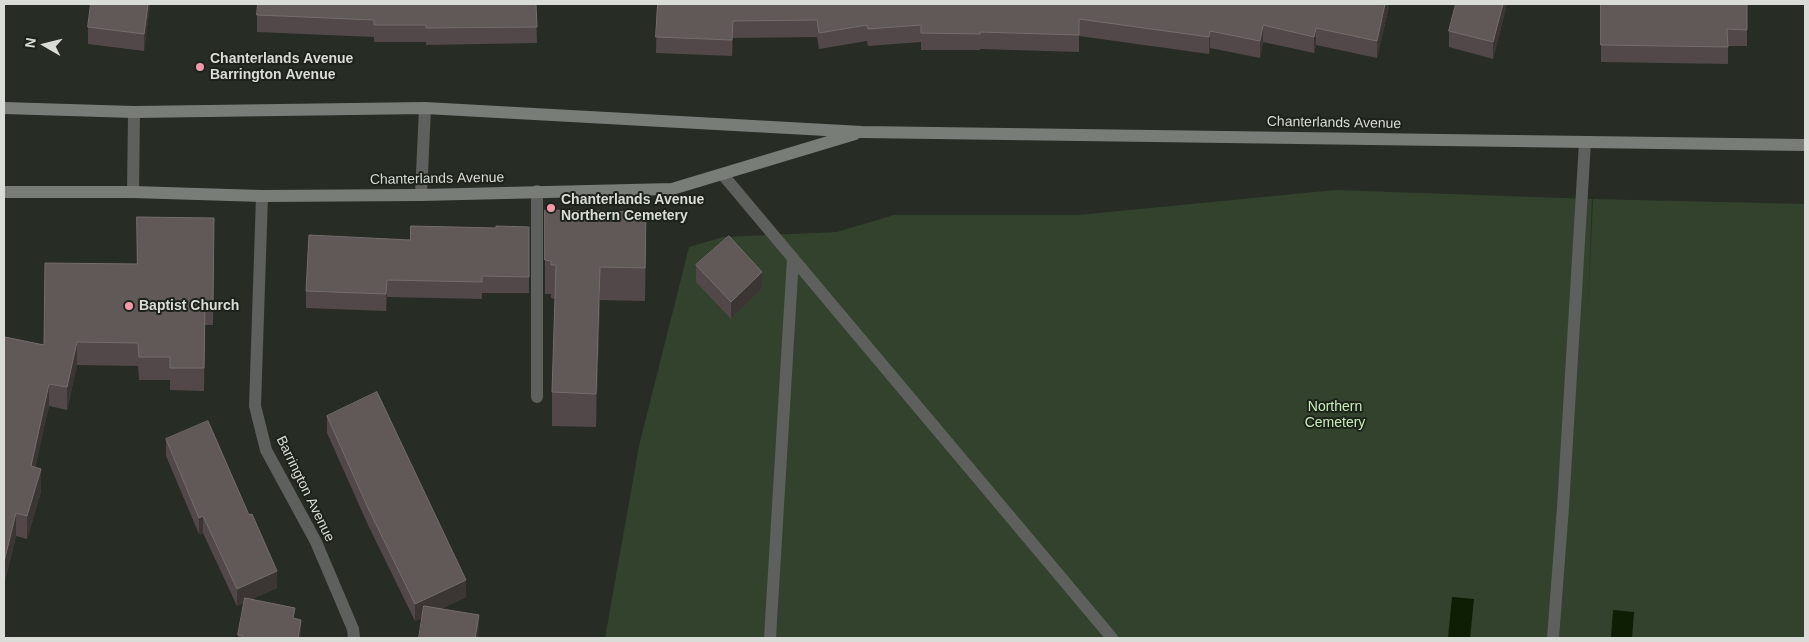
<!DOCTYPE html>
<html>
<head>
<meta charset="utf-8">
<style>
  body { margin:0 }
  #map { position:relative; width:1809px; height:642px; overflow:hidden; background:#272c25; font-family:Helvetica,sans-serif }
  canvas { display:block }
  .frame { position:absolute; inset:0; border:5px solid #d9dcd7; pointer-events:none }
  .north { position:absolute; left:20px; top:20px; width:50px; height:50px; -webkit-text-stroke:4px #1d231b; paint-order:stroke; rotate:278deg; font-size:14px; font-weight:700; line-height:20px; text-align:center; color:#d9dcd7 }
  .north::after { content:''; display:block; margin:auto; width:18px; height:22px; background:#d9dcd7; clip-path:polygon(50% 0,100% 100%,50% 72%,0 100%) }
</style>
</head>
<body>
<div id="map">
<canvas width="1809" height="642"></canvas>
<div class="frame"></div>
<div class="north">N</div>
</div>
<script>
const context = document.querySelector('canvas').getContext('2d');
context.lineJoin = 'round';
function paint(path, color) {
  context.fillStyle = color;
  context.fill(path, 'evenodd');
}
function stroke(path, color, width, dash) {
  context.strokeStyle = color;
  context.lineWidth = width;
  context.lineCap = dash ? 'butt' : 'round';
  context.setLineDash(dash || []);
  context.stroke(path);
}
function write(font, color, halo, rows, align = 'center') {
  context.font = font + ' Helvetica,sans-serif';
  context.lineWidth = 4;
  context.setLineDash([]);
  context.textBaseline = 'middle';
  context.strokeStyle = halo;
  context.fillStyle = color;
  for (const [text, x, y, turn = 0] of rows) {
    context.save();
    context.translate(x, y);
    context.rotate((+turn || 0) * Math.PI / 180);
    context.textAlign = isNaN(turn) ? turn : align;
    if (halo) context.strokeText(text, 0, 0);
    context.fillText(text, 0, 0);
    context.restore();
  }
}
paint(new Path2D(`
  M 1335,190 L 1592,199 L 1588,310 L 1593,199 L 1805,204 L 1805,638 L 605,638 L 639,446 L 689,247 L 723,237 L 837,232 L 894,215 L 1078,215 Z`), '#32422c');
paint(new Path2D(`
  M 1452,597 L 1474,599 L 1470,638 L 1448,638 Z
  M 1613,610 L 1634,612 L 1632,638 L 1611,638 Z`), '#0d1e05');
stroke(new Path2D(`
  M 723,175 L 1112,638
  M 133,192 L 134,112
  M 421,195 L 425,108
  M 537,397 L 537,191
  M 770,638 L 793,258
  M 1553,638 L 1563,507 L 1585,142`), '#5d605c', 12);
stroke(new Path2D(`
  M 262,196 L 255,406 L 266,450 L 316,542 L 353,629 L 354,638`), '#5d605c', 12);
stroke(new Path2D(`
  M 4,108 L 134,112 L 425,108 L 862,132 L 1805,145
  M 4,192 L 133,192 L 262,196 L 421,195 L 672,189 L 855,134`), '#797d77', 12);
paint(new Path2D(`
  M 91,4 L 150,4 L 144,51 L 88,44 L 88,27 Z
  M 536,4 L 537,43 L 426,45 L 426,42 L 374,42 L 374,37 L 257,32 L 257,15 Z
  M 625,4 L 1389,4 L 1389,6 L 1377,58 L 1316,45 L 1314,53 L 1263,42 L 1260,58 L 1210,48 L 1209,54 L 1079,36 L 1079,52 L 980,49 L 980,50 L 921,50 L 921,42 L 868,46 L 867,41 L 819,49 L 817,37 L 733,38 L 732,56 L 656,53 L 657,5 Z
  M 1456,4 L 1507,4 L 1493,59 L 1449,47 L 1449,31 Z
  M 1601,4 L 1747,4 L 1747,46 L 1728,46 L 1728,64 L 1601,62 Z
  M 545,210 L 646,246 L 645,301 L 600,300 L 596,427 L 552,426 L 552,392 L 555,299 L 551,298 L 551,294 L 545,294 Z
  M 214,218 L 213,325 L 205,325 L 204,391 L 170,390 L 170,380 L 139,380 L 138,366 L 77,365 L 67,410 L 49,406 L 35,467 L 41,492 L 27,539 L 16,536 L 4,585 L 44,345 L 137,264 Z
  M 529,227 L 529,293 L 482,293 L 482,299 L 387,297 L 386,311 L 306,308 L 306,291 L 410,240 L 496,228 Z
  M 696,265 L 762,289 L 731,319 L 696,282 Z
  M 327,416 L 466,597 L 441,609 L 479,631 L 422,618 L 415,621 L 368,525 L 327,433 Z
  M 166,439 L 277,588 L 252,599 L 295,619 L 301,638 L 238,638 L 244,603 L 237,606 L 203,533 L 199,534 L 166,456 Z`), '#524849');
paint(new Path2D(`
  M 148,4 L 150,4 L 144,51 L 144,34 Z
  M 1385,4 L 1389,4 L 1389,6 L 1377,58 L 1377,41 Z
  M 1503,4 L 1507,4 L 1493,59 L 1493,42 Z
  M 733,21 L 733,38 L 732,56 L 732,40 Z
  M 1263,25 L 1263,42 L 1260,58 L 1260,41 Z
  M 1316,28 L 1316,45 L 1314,53 L 1314,37 Z
  M 1210,31 L 1210,48 L 1209,54 L 1209,37 Z
  M 646,212 L 646,246 L 645,301 L 645,268 Z
  M 600,267 L 600,300 L 596,427 L 596,394 Z
  M 762,272 L 762,289 L 731,319 L 731,302 Z
  M 387,280 L 387,297 L 386,311 L 386,294 Z
  M 77,342 L 77,365 L 67,410 L 67,387 Z
  M 49,384 L 49,406 L 31,488 L 31,466 Z
  M 41,469 L 41,492 L 27,539 L 27,516 Z
  M 16,513 L 16,536 L 4,585 L 4,562 Z
  M 203,516 L 203,533 L 199,534 L 199,518 Z
  M 277,571 L 277,588 L 237,606 L 237,589 Z
  M 466,580 L 466,597 L 415,621 L 415,604 Z
  M 479,615 L 479,631 L 478,638 L 475,638 Z
  M 301,620 L 301,638 L 298,638 Z`), '#3b3634');
const building = new Path2D(`
  M 91,4 L 148,4 L 144,34 L 88,27 Z
  M 258,4 L 536,4 L 537,27 L 426,28 L 426,25 L 374,25 L 374,20 L 257,15 Z
  M 658,4 L 1385,4 L 1377,41 L 1316,28 L 1314,37 L 1263,25 L 1260,41 L 1210,31 L 1209,37 L 1079,19 L 1079,35 L 980,32 L 980,34 L 921,33 L 921,25 L 868,29 L 867,25 L 819,33 L 817,20 L 733,21 L 732,40 L 656,37 Z
  M 1456,4 L 1503,4 L 1493,42 L 1449,31 Z
  M 1601,4 L 1747,4 L 1747,30 L 1727,29 L 1728,47 L 1601,45 Z
  M 545,210 L 646,212 L 645,268 L 600,267 L 596,394 L 552,392 L 556,265 L 551,265 L 551,261 L 545,260 Z
  M 137,217 L 214,218 L 213,302 L 205,302 L 204,368 L 170,368 L 170,357 L 139,357 L 138,343 L 77,342 L 67,387 L 49,384 L 31,466 L 41,469 L 27,516 L 16,513 L 4,562 L 4,345 L 5,337 L 44,345 L 45,263 L 137,264 Z
  M 411,226 L 496,228 L 496,226 L 529,227 L 529,277 L 482,276 L 482,282 L 387,280 L 386,294 L 306,291 L 309,235 L 410,240 Z
  M 729,236 L 762,272 L 731,302 L 696,265 Z
  M 377,392 L 466,580 L 415,604 L 368,508 L 327,416 Z
  M 208,421 L 249,515 L 252,514 L 277,571 L 237,589 L 203,516 L 199,518 L 166,439 Z
  M 245,598 L 295,608 L 293,618 L 301,620 L 298,638 L 242,638 L 243,636 L 238,635 Z
  M 424,606 L 479,615 L 475,638 L 419,638 Z`);
paint(building, '#615858');
stroke(building, '#746d6c', 1);
for (const [x, y, r, color] of [
  [200,67,5,"#f39aaa"],
  [551,208,5,"#f39aaa"],
  [129,306,5,"#f39aaa"]
]) {
  const dot = new Path2D();
  dot.arc(x, y, r, 0, 2 * Math.PI);
  context.fillStyle = color;
  context.fill(dot);
  stroke(dot, '#1d231b', 2);
}
write('bold 14px', '#d9dcd7', '#1d231b', [
  ["Chanterlands Avenue",210,59],
  ["Barrington Avenue",210,75],
  ["Chanterlands Avenue",561,200],
  ["Northern Cemetery",561,216],
  ["Baptist Church",139,306]
], 'left');
write('14px', '#d9dcd7', '#1d231b', [
  ["Chanterlands Avenue",1334,123,1],
  ["Chanterlands Avenue",437,179,-1],
  ["Barrington Avenue",305,489,64]
]);
write('14px', '#c9edb9', '#1d231b', [
  ["Northern",1335,407],
  ["Cemetery",1335,423]
]);
</script>
</body>
</html>
